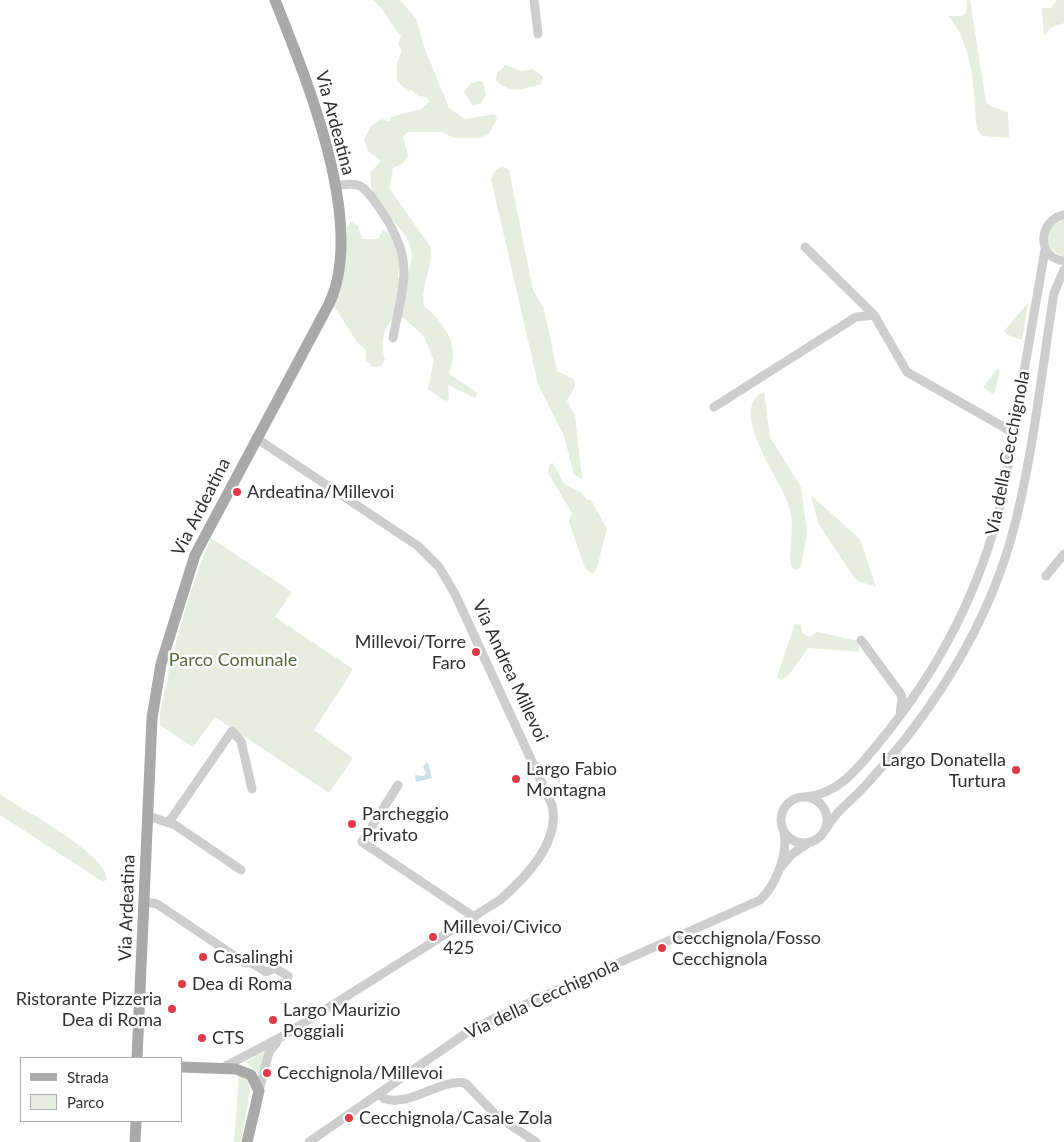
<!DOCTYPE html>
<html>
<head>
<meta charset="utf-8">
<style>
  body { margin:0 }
  #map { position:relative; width:1064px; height:1142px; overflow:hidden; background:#fff; font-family:Lato,sans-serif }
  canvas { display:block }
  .legend { position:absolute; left:20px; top:1057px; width:162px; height:65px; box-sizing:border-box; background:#fff; border:1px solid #adadad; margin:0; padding:6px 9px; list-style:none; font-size:15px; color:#313131 }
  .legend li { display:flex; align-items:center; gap:10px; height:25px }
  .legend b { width:25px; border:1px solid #adadad }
</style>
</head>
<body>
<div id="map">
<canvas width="1064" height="1142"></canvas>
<ul class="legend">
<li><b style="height:6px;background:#a9a9a9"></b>Strada</li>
<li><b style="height:14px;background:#e7eddf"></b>Parco</li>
</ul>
</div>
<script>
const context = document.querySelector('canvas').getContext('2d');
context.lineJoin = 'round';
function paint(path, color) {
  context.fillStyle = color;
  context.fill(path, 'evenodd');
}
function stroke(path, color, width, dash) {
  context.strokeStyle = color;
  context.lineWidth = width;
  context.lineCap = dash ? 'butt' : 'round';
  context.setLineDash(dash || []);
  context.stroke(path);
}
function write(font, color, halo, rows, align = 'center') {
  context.font = font + ' Lato,sans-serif';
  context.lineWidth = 5;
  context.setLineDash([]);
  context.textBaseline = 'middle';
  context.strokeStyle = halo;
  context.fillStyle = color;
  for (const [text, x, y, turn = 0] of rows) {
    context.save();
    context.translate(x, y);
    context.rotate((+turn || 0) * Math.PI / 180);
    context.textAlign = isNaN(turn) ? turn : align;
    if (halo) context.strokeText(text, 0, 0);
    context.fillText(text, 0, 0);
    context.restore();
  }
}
paint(new Path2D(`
  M 373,0 L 400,0 L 416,19 L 424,47 L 449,108 L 465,119 L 495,114 L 497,119 L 488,135 L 477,138 L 454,138 L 442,132 L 407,132 L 403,137 L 408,156 L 402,164 L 393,168 L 389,188 L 430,246 C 434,267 420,286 424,306 C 437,316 454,336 453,355 C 453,361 451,368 449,374 L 478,393 L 475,398 L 448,385 L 449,400 L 445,401 L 428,389 L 434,360 L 423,335 L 401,316 L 395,315 C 383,330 380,341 385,360 L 381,366 L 373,367 L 366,360 L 366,350 L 357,342 L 334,306 L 344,275 L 347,227 L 351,222 L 358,226 L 362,239 L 378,239 L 383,230 C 407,242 402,255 398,277 L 403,282 C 430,238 388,227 373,192 C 370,187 371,179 370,173 L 381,161 L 368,151 L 364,140 L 371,126 L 382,119 L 389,122 L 391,117 L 421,109 L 429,102 L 427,97 L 418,96 L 411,90 L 408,91 L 397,81 L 397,63 L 402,51 L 398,44 L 401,36 C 391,25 386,10 373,0 Z
  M 967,0 L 970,0 L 986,102 C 992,110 1001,107 1008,113 L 1009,138 L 983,136 L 977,130 C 973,91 975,46 948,16 L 961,16 L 966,13 Z
  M 1057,0 L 1064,0 L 1064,23 L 1050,28 L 1044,37 L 1042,8 L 1051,8 Z
  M 506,65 L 521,71 L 533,69 L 543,77 L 541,84 C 523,89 510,95 496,80 L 497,73 Z
  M 479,81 L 483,82 L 486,95 L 480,104 L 472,105 L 464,92 L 471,83 Z
  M 502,166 L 509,170 L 533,290 L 544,309 L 557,371 L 574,379 L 575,386 L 567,401 L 575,415 L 582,479 L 574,475 L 564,436 L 538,384 L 491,179 L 494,172 Z
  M 1064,220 L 1064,256 C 1043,251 1043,225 1064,220 Z
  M 1028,303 L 1022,340 L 1008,335 L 1004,331 Z
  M 998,368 L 1000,370 L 994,395 L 983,387 Z
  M 764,392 L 770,437 L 801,487 L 807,532 L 801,567 L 796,570 L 791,566 C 788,547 795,528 790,509 C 784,483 725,410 764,392 Z
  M 553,463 L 564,484 L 582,493 L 587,500 L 591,500 L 607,529 L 597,568 L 593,574 L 585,568 L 569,522 L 572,513 L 548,473 L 549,465 Z
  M 811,495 L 860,539 L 876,587 L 858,581 L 853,576 L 818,523 Z
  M 211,538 L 292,592 L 275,617 L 353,669 L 314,730 L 353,758 L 329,793 L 215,717 L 193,747 L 160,725 L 160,714 C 172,653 186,595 211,538 Z
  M 795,624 L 801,625 L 802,633 L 810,637 L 817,632 L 858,641 L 859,652 L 808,648 L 788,676 L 781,680 L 777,677 Z
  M 0,794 C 22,810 106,853 107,879 L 103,882 L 0,815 Z
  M 264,1051 L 260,1073 L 259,1074 L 246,1062 Z
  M 239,1075 L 247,1080 L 250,1090 L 241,1142 L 234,1142 Z`), '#e7eddf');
paint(new Path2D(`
  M 426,763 L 428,763 L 432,778 L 416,782 L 415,775 L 423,776 L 426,773 L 423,767 Z`), '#cce0ec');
stroke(new Path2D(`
  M 534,0 L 538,34
  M 334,186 C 361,181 363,185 378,206 C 416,260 404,279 393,338
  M 1064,215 C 1038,220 1036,258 1064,261
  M 805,247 L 874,315 L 907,372 L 1007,429 L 1011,433 L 1013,438
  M 714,407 L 856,317 L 874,315
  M 1046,576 L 1064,554
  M 861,640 L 900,693 L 902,697 L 900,716
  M 398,785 L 362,842 L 474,917
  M781 820a23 23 0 1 1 46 0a23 23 0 1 1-46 0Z
  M 806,797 C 840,793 857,769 877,745 C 938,672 980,592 1002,499 L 1045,250
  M 148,816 L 175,825 L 241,870
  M 169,822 L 232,731 L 241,741 L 252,789
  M 826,829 C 835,812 851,801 864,787 C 893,756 920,722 943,686 C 972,641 996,591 1011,539 C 1033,459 1041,375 1054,293 L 1064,270
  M 781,867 L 791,855 L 807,844
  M 145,902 L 157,904 L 245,963 L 250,962 L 266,972 L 275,968 L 288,976 L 286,982
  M 222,1068 L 283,1036 L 500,900 C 525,878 561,842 552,805 L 455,594 L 439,567 L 418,546 L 256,438
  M 259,1091 L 269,1052 L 277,1042
  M 379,1094 L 385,1099 C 413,1106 439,1079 465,1083 L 497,1116 L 536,1142
  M 309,1142 L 465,1034 L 497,1017 L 760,900 C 776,885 788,854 784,833`), '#cecece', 9);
stroke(new Path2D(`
  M 137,1058 L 152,718 L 161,664 L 195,555 L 329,304 C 367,224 306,78 275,0
  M 181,1067 L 236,1069 L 251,1075 L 259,1091 L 247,1142
  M 135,1142 L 136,1121`), '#a9a9a9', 11);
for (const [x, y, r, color] of [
  [237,492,5,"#e03a48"],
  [476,652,5,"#e03a48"],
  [1016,770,5,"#e03a48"],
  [516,779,5,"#e03a48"],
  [352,824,5,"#e03a48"],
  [433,937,5,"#e03a48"],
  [662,948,5,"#e03a48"],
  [203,957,5,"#e03a48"],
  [182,984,5,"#e03a48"],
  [172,1009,5,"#e03a48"],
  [273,1020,5,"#e03a48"],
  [202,1038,5,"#e03a48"],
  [267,1073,5,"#e03a48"],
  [349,1118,5,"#e03a48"]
]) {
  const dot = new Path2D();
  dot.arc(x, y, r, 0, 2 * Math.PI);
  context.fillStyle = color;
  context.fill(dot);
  stroke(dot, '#fff', 2);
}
write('18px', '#313131', '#fff', [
  ["Via Ardeatina",335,123,75],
  ["Via della Cecchignola",1008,453,-79],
  ["Via Ardeatina",201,507,-63],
  ["Via Andrea Millevoi",510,671,65],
  ["Via Ardeatina",127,908,-88],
  ["Via della Cecchignola",542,999,-25]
]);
write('18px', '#313131', '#fff', [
  ["Ardeatina/Millevoi",247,492],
  ["Millevoi/Torre",466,642,"right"],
  ["Faro",466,663,"right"],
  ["Largo Donatella",1006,760,"right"],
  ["Turtura",1006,781,"right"],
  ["Largo Fabio",526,769],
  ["Montagna",526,790],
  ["Parcheggio",362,814],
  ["Privato",362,835],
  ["Millevoi/Civico",443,927],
  ["425",443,948],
  ["Cecchignola/Fosso",672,938],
  ["Cecchignola",672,959],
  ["Casalinghi",213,957],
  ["Dea di Roma",192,984],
  ["Ristorante Pizzeria",162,999,"right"],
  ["Dea di Roma",162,1020,"right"],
  ["Largo Maurizio",283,1010],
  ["Poggiali",283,1031],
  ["CTS",212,1038],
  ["Cecchignola/Millevoi",277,1073],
  ["Cecchignola/Casale Zola",359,1118]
], 'left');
write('18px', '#546c3f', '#fff', [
  ["Parco Comunale",233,660]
]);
</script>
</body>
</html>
